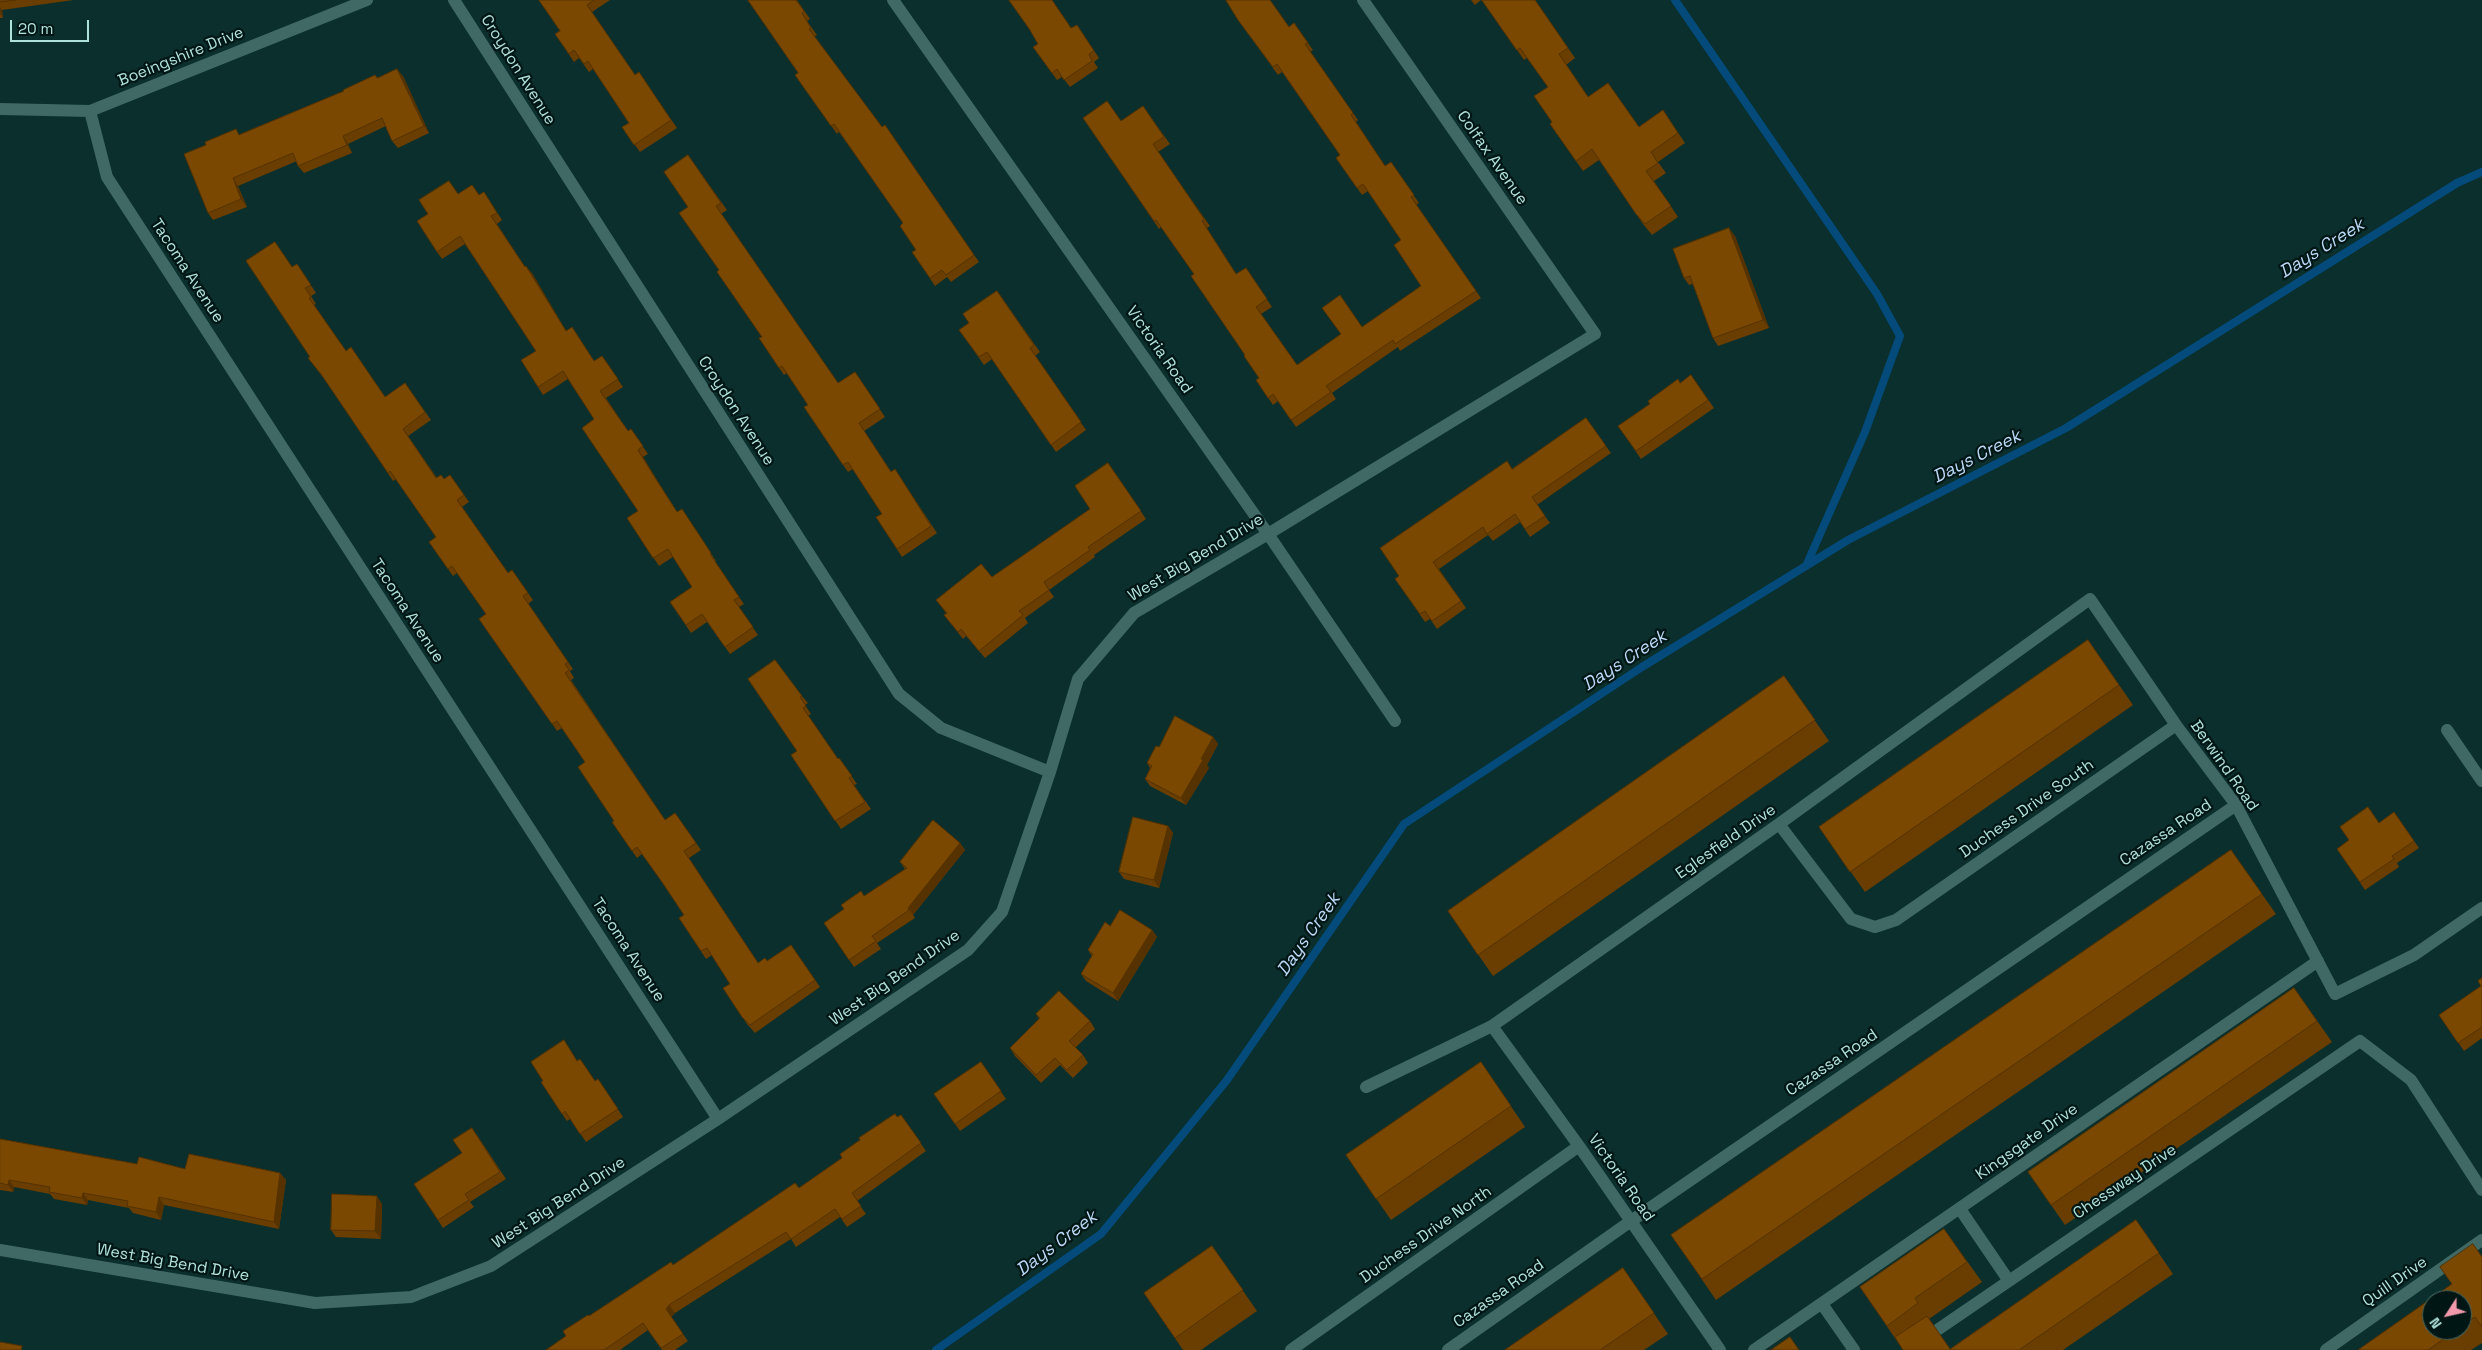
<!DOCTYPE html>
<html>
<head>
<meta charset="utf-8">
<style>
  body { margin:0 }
  #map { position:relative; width:2482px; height:1350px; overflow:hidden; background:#0a2f2c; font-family:"Space Grotesk",sans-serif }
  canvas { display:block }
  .north { position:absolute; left:2422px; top:1290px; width:50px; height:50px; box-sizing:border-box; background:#001614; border:1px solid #466864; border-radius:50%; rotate:235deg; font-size:14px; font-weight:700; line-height:20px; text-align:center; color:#b0e2dc }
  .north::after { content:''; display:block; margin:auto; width:18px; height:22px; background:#f29aac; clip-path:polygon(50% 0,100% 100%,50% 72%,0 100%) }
  .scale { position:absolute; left:10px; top:20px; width:79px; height:22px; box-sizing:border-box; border:2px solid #b0e2dc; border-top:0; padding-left:6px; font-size:15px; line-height:18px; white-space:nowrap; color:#b0e2dc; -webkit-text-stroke:4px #001614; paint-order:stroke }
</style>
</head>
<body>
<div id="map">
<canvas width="2482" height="1350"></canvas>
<div class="north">N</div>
<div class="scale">20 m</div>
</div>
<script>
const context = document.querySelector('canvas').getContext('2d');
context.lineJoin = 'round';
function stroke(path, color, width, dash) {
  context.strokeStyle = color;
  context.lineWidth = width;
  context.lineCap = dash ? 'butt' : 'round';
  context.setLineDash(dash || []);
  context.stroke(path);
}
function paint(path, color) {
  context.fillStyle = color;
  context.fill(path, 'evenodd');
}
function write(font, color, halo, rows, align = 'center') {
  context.font = font + ' "Space Grotesk",sans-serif';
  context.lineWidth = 4.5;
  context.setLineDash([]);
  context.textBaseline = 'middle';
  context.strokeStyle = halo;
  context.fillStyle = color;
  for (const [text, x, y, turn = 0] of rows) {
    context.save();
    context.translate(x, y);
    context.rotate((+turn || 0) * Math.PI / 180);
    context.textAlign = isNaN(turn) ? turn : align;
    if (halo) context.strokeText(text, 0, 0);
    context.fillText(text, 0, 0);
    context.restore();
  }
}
stroke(new Path2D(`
  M 1675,0 L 1877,294 L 1900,336 L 1865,432 L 1806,566
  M 936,1350 L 1101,1234 L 1227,1080 L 1404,824 L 1642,667 L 1848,540 L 2066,428 L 2457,183 L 2482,172`), '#044b7b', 8);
stroke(new Path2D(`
  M 454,0 L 899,694 L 941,728 L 1050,772
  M 893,0 L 1268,534 L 1395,721
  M 0,109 L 90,111 L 367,0
  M 90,111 L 107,177 L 718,1119
  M 2447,730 L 2482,781
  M 1779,824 L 1851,919 L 1875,927 L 1896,920 L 2176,725
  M 1492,1026 L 1579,1146 L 1720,1350
  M 1366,1087 L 1492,1026 L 1779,824 L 2090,599 L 2176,725 L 2236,805 L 2335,994 L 2414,955 L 2482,908
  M 1960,1209 L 2009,1281
  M 0,1250 L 315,1303 L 411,1297 L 491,1266 L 718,1119 L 968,950 L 1002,912 L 1050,772 L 1078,679 L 1134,613 L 1268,534 L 1595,334 L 1363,0
  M 1822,1304 L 1854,1350
  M 1291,1350 L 1579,1146
  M 1448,1350 L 1631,1221 L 2236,805
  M 1754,1350 L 2318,961
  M 1908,1350 L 2360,1041 L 2411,1080 L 2482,1190
  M 2326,1350 L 2482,1240`), '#406864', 12);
paint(new Path2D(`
  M 0,0 L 74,0 L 2,10 L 3,18 L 0,18 Z
  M 539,0 L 610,0 L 592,12 L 635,75 L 639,72 L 677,128 L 640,152 L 622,127 L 629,123 L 593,69 L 589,72 L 579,58 L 574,62 L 555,34 L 560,31 Z
  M 797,0 L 810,19 L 807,21 L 817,35 L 814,37 L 882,127 L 885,125 L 979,262 L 951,282 L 947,277 L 935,286 L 912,252 L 916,250 L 903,223 L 839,132 L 837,134 L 795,75 L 798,73 Z
  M 1471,0 L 1481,0 L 1475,5 Z
  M 1482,0 L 1535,0 L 1575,58 L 1566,65 L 1588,97 L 1639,127 L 1663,110 L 1685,143 L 1658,162 L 1666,173 L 1654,181 L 1678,217 L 1652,235 L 1643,224 L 1599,160 L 1583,171 L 1550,124 L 1552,122 L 1548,87 L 1527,58 L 1524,60 Z
  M 1238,20 L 1289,27 L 1294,23 L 1313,50 L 1310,52 L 1358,120 L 1356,122 L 1385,166 L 1391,162 L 1419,203 L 1416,205 L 1481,298 L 1400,351 L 1398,347 L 1332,393 L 1336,399 L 1296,427 L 1278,401 L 1273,405 L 1256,380 L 1259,378 L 1194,274 L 1161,227 L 1159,229 L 1083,118 L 1121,121 L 1143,106 L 1170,144 L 1158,152 L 1210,226 L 1207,228 L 1236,274 L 1246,268 L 1272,307 L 1261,314 L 1297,365 L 1362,327 L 1421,286 L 1401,240 L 1368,191 L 1362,195 L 1336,158 L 1340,155 L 1282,72 L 1278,75 Z
  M 1077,25 L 1099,58 L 1094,62 L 1098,68 L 1070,87 L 1062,77 L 1057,80 L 1033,47 L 1038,44 L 1030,30 L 1071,28 Z
  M 375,75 L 378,78 L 403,76 L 429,133 L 398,148 L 392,141 L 386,126 L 348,144 L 352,153 L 304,173 L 298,166 L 297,161 L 238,186 L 247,207 L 213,220 L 208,213 L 240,134 L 344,91 Z
  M 688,155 L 727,210 L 721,214 L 838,383 L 855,372 L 885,417 L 864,431 L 891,472 L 900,477 L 937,533 L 902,557 L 876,517 L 882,514 L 853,469 L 848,472 L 843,465 L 808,405 L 787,373 L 784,375 L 759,338 L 762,337 L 719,270 L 688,207 Z
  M 484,192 L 502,220 L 497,224 L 525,267 L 532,273 L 566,331 L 594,361 L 602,356 L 623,387 L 606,398 L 628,431 L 631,429 L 648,454 L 643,457 L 657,480 L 677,512 L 682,509 L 716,561 L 715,562 L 744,604 L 739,607 L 758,635 L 730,654 L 707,622 L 691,633 L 670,602 L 692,587 L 673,557 L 659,566 L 627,518 L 638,511 L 594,419 L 568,379 L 543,395 L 538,387 L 536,351 L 465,244 L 442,259 L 437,252 L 428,214 L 458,194 L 479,195 Z
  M 1735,236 L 1769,328 L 1718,346 L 1713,338 L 1693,284 L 1689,285 L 1684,278 Z
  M 297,264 L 316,293 L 311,296 L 316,304 L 314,305 L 346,351 L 385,397 L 405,383 L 431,420 L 408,436 L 437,478 L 444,479 L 450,475 L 469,502 L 462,507 L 508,573 L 512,570 L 533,600 L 528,604 L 573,669 L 570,671 L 574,678 L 571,680 L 665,820 L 675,813 L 701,850 L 689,858 L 758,963 L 765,958 L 767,961 L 791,945 L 820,987 L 755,1033 L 747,1024 L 723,988 L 730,984 L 712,955 L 706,959 L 679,918 L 684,915 L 664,884 L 642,854 L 637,858 L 612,822 L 614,821 L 585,762 L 562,728 L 557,731 L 479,619 L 486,614 L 457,573 L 453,576 L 429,542 L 436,537 L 396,479 L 393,481 L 325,380 L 308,358 L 310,357 L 292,267 Z
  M 997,291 L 1040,352 L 1035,356 L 1086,430 L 1056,452 L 992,359 L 984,365 L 959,330 L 969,323 Z
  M 1691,375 L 1714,408 L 1641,459 L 1618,426 Z
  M 1586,418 L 1611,453 L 1537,505 L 1550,523 L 1530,537 L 1520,522 L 1493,541 L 1488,535 L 1439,569 L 1466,608 L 1437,629 L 1430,619 L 1425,622 L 1395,579 L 1399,576 L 1512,469 Z
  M 1108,463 L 1146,519 L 1094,555 L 1095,557 L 1049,590 L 1054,597 L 1025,618 L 1028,623 L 985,658 L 966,636 L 963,639 L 944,615 L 946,613 L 936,600 L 992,577 L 1090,509 Z
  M 2088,640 L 2133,705 L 1865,892 L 1819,827 Z
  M 1784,676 L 1829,741 L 1493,976 L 1448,911 Z
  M 748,679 L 802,696 L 808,703 L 805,705 L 811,714 L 808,716 L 838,759 L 839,758 L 857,784 L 854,785 L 871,809 L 841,829 L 791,755 L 797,751 Z
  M 1213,737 L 1218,744 L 1207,765 L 1209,768 L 1186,805 L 1150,786 L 1145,779 L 1150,768 L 1147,763 L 1159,747 Z
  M 2394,812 L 2419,848 L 2397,863 L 2399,867 L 2365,890 L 2337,849 L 2349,840 L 2379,823 Z
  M 1168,826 L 1173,833 L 1159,888 L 1124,879 L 1119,872 Z
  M 960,843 L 965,850 L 913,915 L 915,918 L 877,943 L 881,949 L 854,967 L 824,923 L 905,869 L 900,862 Z
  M 2231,850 L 2276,914 L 1716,1300 L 1671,1235 Z
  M 1110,926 L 1152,930 L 1157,937 L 1118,1001 L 1086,981 L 1081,974 L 1092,956 L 1088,950 Z
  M 2482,978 L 2482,1038 L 2464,1051 L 2439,1015 L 2481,986 Z
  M 2294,988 L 2332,1042 L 2065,1225 L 2028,1172 Z
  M 1036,1014 L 1090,1021 L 1095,1029 L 1075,1048 L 1083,1055 L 1088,1063 L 1073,1078 L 1060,1065 L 1041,1083 L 1015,1056 L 1010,1048 L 1039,1019 Z
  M 577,1060 L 595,1081 L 598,1079 L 623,1117 L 586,1142 L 570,1119 L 567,1121 L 562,1114 Z
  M 981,1062 L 1006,1099 L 960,1131 L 934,1094 Z
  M 1481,1062 L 1525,1127 L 1391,1220 L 1346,1155 Z
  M 901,1115 L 926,1151 L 857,1201 L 866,1214 L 847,1227 L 840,1217 L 796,1247 L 791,1239 L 675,1313 L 671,1317 L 688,1341 L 675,1350 L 662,1350 L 648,1330 L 620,1350 L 546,1350 L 566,1336 L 589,1316 L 799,1188 L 842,1158 Z
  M 477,1135 L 506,1179 L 470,1202 L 474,1207 L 443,1228 L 414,1184 L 462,1153 Z
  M 0,1139 L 137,1164 L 185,1169 L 280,1173 L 286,1180 L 279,1229 L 164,1205 L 161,1220 L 133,1213 L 129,1208 L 88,1200 L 87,1205 L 54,1199 L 50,1194 L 14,1187 L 13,1192 L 0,1190 Z
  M 382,1204 L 381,1239 L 336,1237 L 331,1230 Z
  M 2136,1220 L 2173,1274 L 2063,1350 L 1903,1350 L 1860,1287 L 1944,1229 L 1982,1282 L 1929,1319 L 1950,1349 Z
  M 1212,1246 L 1257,1311 L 1201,1350 L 1183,1350 L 1144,1293 Z
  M 2482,1257 L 2482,1343 L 2471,1350 L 2358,1350 L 2452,1284 ZM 2462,1300 L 2462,1330 L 2432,1330 Z
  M 1623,1268 L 1668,1334 L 1644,1350 L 1505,1350 Z`), '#693e00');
paint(new Path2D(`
  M 0,7 L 2,10 L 3,18 L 0,13 Z
  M 397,69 L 403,76 L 429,133 L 424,126 Z
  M 343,136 L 348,144 L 352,153 L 347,145 Z
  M 233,178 L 238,186 L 247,207 L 241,199 Z
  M 1729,228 L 1735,236 L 1769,328 L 1763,320 Z
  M 526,266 L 532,273 L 571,339 L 566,331 Z
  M 638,450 L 643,457 L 657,480 L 652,473 Z
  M 1213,737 L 1218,744 L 1207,765 L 1209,768 L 1186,805 L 1181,798 Z
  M 1168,826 L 1173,833 L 1159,888 L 1154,880 Z
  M 960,843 L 965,850 L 913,915 L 908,908 Z
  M 1152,930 L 1157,937 L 1118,1001 L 1113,993 Z
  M 280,1173 L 286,1180 L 279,1229 L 274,1222 Z
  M 9,1180 L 14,1187 L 13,1192 L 8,1185 Z
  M 83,1193 L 88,1200 L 87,1205 L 82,1198 Z
  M 377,1196 L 382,1204 L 381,1239 L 375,1231 Z
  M 159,1197 L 164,1205 L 161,1220 L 156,1212 Z
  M 669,1305 L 675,1313 L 671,1317 L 688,1341 L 666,1309 Z`), '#553200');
const building = new Path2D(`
  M 0,0 L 16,0 L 0,2 Z
  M 539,0 L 594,0 L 587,5 L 635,75 L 639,72 L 671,120 L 634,145 L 622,127 L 629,123 L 588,61 L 584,64 L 574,50 L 569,54 L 555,34 L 560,31 Z
  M 748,0 L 796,0 L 804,11 L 802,13 L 811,28 L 809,29 L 882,127 L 885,125 L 974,255 L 946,275 L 942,270 L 930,278 L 912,252 L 916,250 L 900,226 L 903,223 L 834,124 L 831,126 L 795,75 L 798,73 Z
  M 1009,0 L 1052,0 L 1071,28 L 1077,25 L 1094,51 L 1089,54 L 1092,61 L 1064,80 L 1057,69 L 1052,73 L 1033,47 L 1038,44 L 1030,30 Z
  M 1226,0 L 1270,0 L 1289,27 L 1294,23 L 1308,43 L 1305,44 L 1353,113 L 1351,115 L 1385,166 L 1391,162 L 1414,195 L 1411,197 L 1476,291 L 1395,344 L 1393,340 L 1326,386 L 1331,392 L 1291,420 L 1273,394 L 1268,398 L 1256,380 L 1259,378 L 1244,356 L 1245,355 L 1191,276 L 1194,274 L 1156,220 L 1154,221 L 1083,118 L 1107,101 L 1121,121 L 1143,106 L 1164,137 L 1153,144 L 1204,219 L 1202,221 L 1236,274 L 1246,268 L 1267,299 L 1256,307 L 1297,365 L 1341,334 L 1322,308 L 1340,295 L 1362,327 L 1421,286 L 1394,245 L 1401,240 L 1363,184 L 1357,188 L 1336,158 L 1340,155 L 1277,64 L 1273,67 L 1238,20 Z
  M 1482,0 L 1535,0 L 1568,48 L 1559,54 L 1588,97 L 1608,83 L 1639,127 L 1663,110 L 1678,133 L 1651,152 L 1658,163 L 1646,171 L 1671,206 L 1645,224 L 1636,214 L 1592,149 L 1576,161 L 1550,124 L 1552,122 L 1534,96 L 1548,87 L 1520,48 L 1517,50 Z
  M 397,69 L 424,126 L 392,141 L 382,118 L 343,136 L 347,145 L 298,166 L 293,153 L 233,178 L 241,199 L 208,213 L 184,154 L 206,145 L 205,142 L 236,129 L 239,135 L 344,91 L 343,90 L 375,75 L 377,78 Z
  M 688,155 L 721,203 L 716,206 L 838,383 L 855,372 L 880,409 L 859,423 L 891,472 L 895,469 L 931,526 L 897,549 L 876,517 L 882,514 L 848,462 L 843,465 L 804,407 L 808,405 L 782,366 L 779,368 L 759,338 L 762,337 L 717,272 L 719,270 L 679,213 L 688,207 L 664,172 Z
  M 449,181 L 458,194 L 472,185 L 479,195 L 484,192 L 497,213 L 491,216 L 525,267 L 526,266 L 566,331 L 572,327 L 594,361 L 602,356 L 618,379 L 600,391 L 628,431 L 631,429 L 643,446 L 638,450 L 652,473 L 677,512 L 682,509 L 711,553 L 710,554 L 739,597 L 734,600 L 753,627 L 725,647 L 702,614 L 686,625 L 670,602 L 692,587 L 668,549 L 653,558 L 627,518 L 638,511 L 582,428 L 594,419 L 563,371 L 538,387 L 521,360 L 536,351 L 460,236 L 437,252 L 417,221 L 428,214 L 419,200 Z
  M 1729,228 L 1763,320 L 1713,338 L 1690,276 L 1684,278 L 1673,249 Z
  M 275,242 L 292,267 L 297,264 L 311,285 L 305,288 L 311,297 L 309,298 L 346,351 L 351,347 L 385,397 L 405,383 L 425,412 L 403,429 L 436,478 L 441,475 L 444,479 L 450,475 L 464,495 L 457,500 L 508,573 L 512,570 L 528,593 L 523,596 L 568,662 L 565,664 L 569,670 L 565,673 L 665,820 L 675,813 L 696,843 L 684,851 L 758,963 L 765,958 L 767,961 L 791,945 L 815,980 L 750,1025 L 742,1017 L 723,988 L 730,984 L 707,948 L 701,951 L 679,918 L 684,915 L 662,882 L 637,847 L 632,851 L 612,822 L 614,821 L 578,767 L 585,762 L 557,721 L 552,724 L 479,619 L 486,614 L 452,566 L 448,569 L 429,542 L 436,537 L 390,471 L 388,473 L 321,374 L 308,358 L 310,357 L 246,261 Z
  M 997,291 L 1034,345 L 1030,348 L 1081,422 L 1051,445 L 987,352 L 979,357 L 959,330 L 969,323 L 963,314 Z
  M 1691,375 L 1708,400 L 1636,451 L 1618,426 L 1650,404 L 1648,401 L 1678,379 L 1680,383 Z
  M 1586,418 L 1606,446 L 1532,497 L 1545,516 L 1525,529 L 1515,514 L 1487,534 L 1483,527 L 1433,562 L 1461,601 L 1432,621 L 1425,611 L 1420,614 L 1395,579 L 1399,576 L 1380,548 L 1507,461 L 1512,469 Z
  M 1108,463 L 1141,511 L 1088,547 L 1090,550 L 1044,582 L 1049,590 L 1019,611 L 1023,615 L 979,651 L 961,629 L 958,632 L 944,615 L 947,613 L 936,600 L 981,564 L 992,577 L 1090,509 L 1075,486 Z
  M 2088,640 L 2119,685 L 1850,872 L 1819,827 Z
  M 775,660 L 802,696 L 800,697 L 806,706 L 803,708 L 838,759 L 839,758 L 852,776 L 849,778 L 865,802 L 835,821 L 791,755 L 797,751 L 748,679 Z
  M 1784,676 L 1815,720 L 1478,955 L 1448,911 Z
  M 1175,716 L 1213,737 L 1201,759 L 1203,760 L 1181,798 L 1145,779 L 1152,766 L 1147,763 L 1156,746 L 1159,747 Z
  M 2368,807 L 2379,823 L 2394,812 L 2414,841 L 2392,856 L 2394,859 L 2360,882 L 2337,849 L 2349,840 L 2340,827 Z
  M 1133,817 L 1168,826 L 1154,880 L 1119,872 Z
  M 933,820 L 960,843 L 908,908 L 909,910 L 872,936 L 876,941 L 849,960 L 824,923 L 844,909 L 841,905 L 861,891 L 864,896 L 907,868 L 900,862 Z
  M 2231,850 L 2262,894 L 1702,1279 L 1671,1235 Z
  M 1120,910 L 1152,930 L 1113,993 L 1081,974 L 1093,954 L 1088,950 L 1105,922 L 1110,926 Z
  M 2482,978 L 2482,1027 L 2458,1043 L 2439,1015 L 2481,986 L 2478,981 Z
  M 2294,988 L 2317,1021 L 2051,1205 L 2028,1172 Z
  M 1059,991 L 1090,1021 L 1069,1041 L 1083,1055 L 1067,1070 L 1055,1058 L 1036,1075 L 1010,1048 L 1040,1018 L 1036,1014 Z
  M 564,1040 L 577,1061 L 580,1059 L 595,1081 L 598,1079 L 618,1109 L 580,1134 L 565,1111 L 562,1114 L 541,1082 L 543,1081 L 531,1062 Z
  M 981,1062 L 1001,1091 L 955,1124 L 934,1094 Z
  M 1481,1062 L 1511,1106 L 1376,1199 L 1346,1155 Z
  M 895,1114 L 897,1117 L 901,1115 L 921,1143 L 852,1193 L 861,1206 L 842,1219 L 835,1209 L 791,1239 L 786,1232 L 669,1305 L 666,1309 L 683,1334 L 661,1348 L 643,1323 L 604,1350 L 546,1350 L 566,1336 L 563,1331 L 588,1315 L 589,1316 L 671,1262 L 673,1265 L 795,1183 L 799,1188 L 842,1158 L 840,1154 L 860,1140 L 859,1138 Z
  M 472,1128 L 500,1172 L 465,1194 L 469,1200 L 438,1220 L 414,1184 L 462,1153 L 453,1140 Z
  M 0,1139 L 137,1164 L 139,1157 L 185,1169 L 189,1154 L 280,1173 L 274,1222 L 159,1197 L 156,1212 L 127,1206 L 128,1201 L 83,1193 L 82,1198 L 49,1192 L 50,1187 L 9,1180 L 8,1185 L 0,1183 Z
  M 332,1194 L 377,1196 L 375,1231 L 331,1230 Z
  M 2136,1220 L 2159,1253 L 2019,1350 L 1903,1350 L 1895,1337 L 1927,1316 L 1950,1349 Z
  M 1944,1229 L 1967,1262 L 1915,1298 L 1918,1303 L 1887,1326 L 1860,1287 Z
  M 2473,1244 L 2482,1257 L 2482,1327 L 2475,1317 L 2462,1326 L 2462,1300 L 2432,1300 L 2432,1330 L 2456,1330 L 2428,1350 L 2358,1350 L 2452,1284 L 2440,1267 Z
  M 1212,1246 L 1243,1290 L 1175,1338 L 1144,1293 Z
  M 1623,1268 L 1654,1313 L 1600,1350 L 1505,1350 Z
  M 1790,1337 L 1799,1350 L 1771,1350 Z
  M 0,1342 L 22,1346 L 21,1350 L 0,1350 Z`);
paint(building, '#7a4800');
stroke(building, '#553200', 1);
write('16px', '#b0e2dc', '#001614', [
  ["Boeingshire Drive",181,57,-22],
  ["Croydon Avenue",518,70,58],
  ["Colfax Avenue",1492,158,55],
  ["Tacoma Avenue",187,271,57],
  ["Victoria Road",1159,350,55],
  ["Croydon Avenue",736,411,57],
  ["West Big Bend Drive",1196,558,-31],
  ["Tacoma Avenue",407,611,57],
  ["Berwind Road",2224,766,55],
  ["Duchess Drive South",2027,809,-35],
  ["Cazassa Road",2166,833,-34],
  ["Eglesfield Drive",1726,842,-35],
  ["Tacoma Avenue",628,950,57],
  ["West Big Bend Drive",895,978,-35],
  ["Cazassa Road",1832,1063,-34],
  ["Kingsgate Drive",2027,1142,-35],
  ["Victoria Road",1621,1178,55],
  ["Chessway Drive",2125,1182,-34],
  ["West Big Bend Drive",559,1203,-33],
  ["Duchess Drive North",1426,1235,-35],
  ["West Big Bend Drive",173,1263,10],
  ["Quill Drive",2395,1282,-35],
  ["Cazassa Road",1499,1294,-35]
]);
write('italic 18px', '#bad9f7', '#001614', [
  ["Days Creek",2322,249,-32],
  ["Days Creek",1977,457,-27],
  ["Days Creek",1625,661,-33],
  ["Days Creek",1309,935,-55],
  ["Days Creek",1057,1244,-37]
]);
</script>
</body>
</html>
